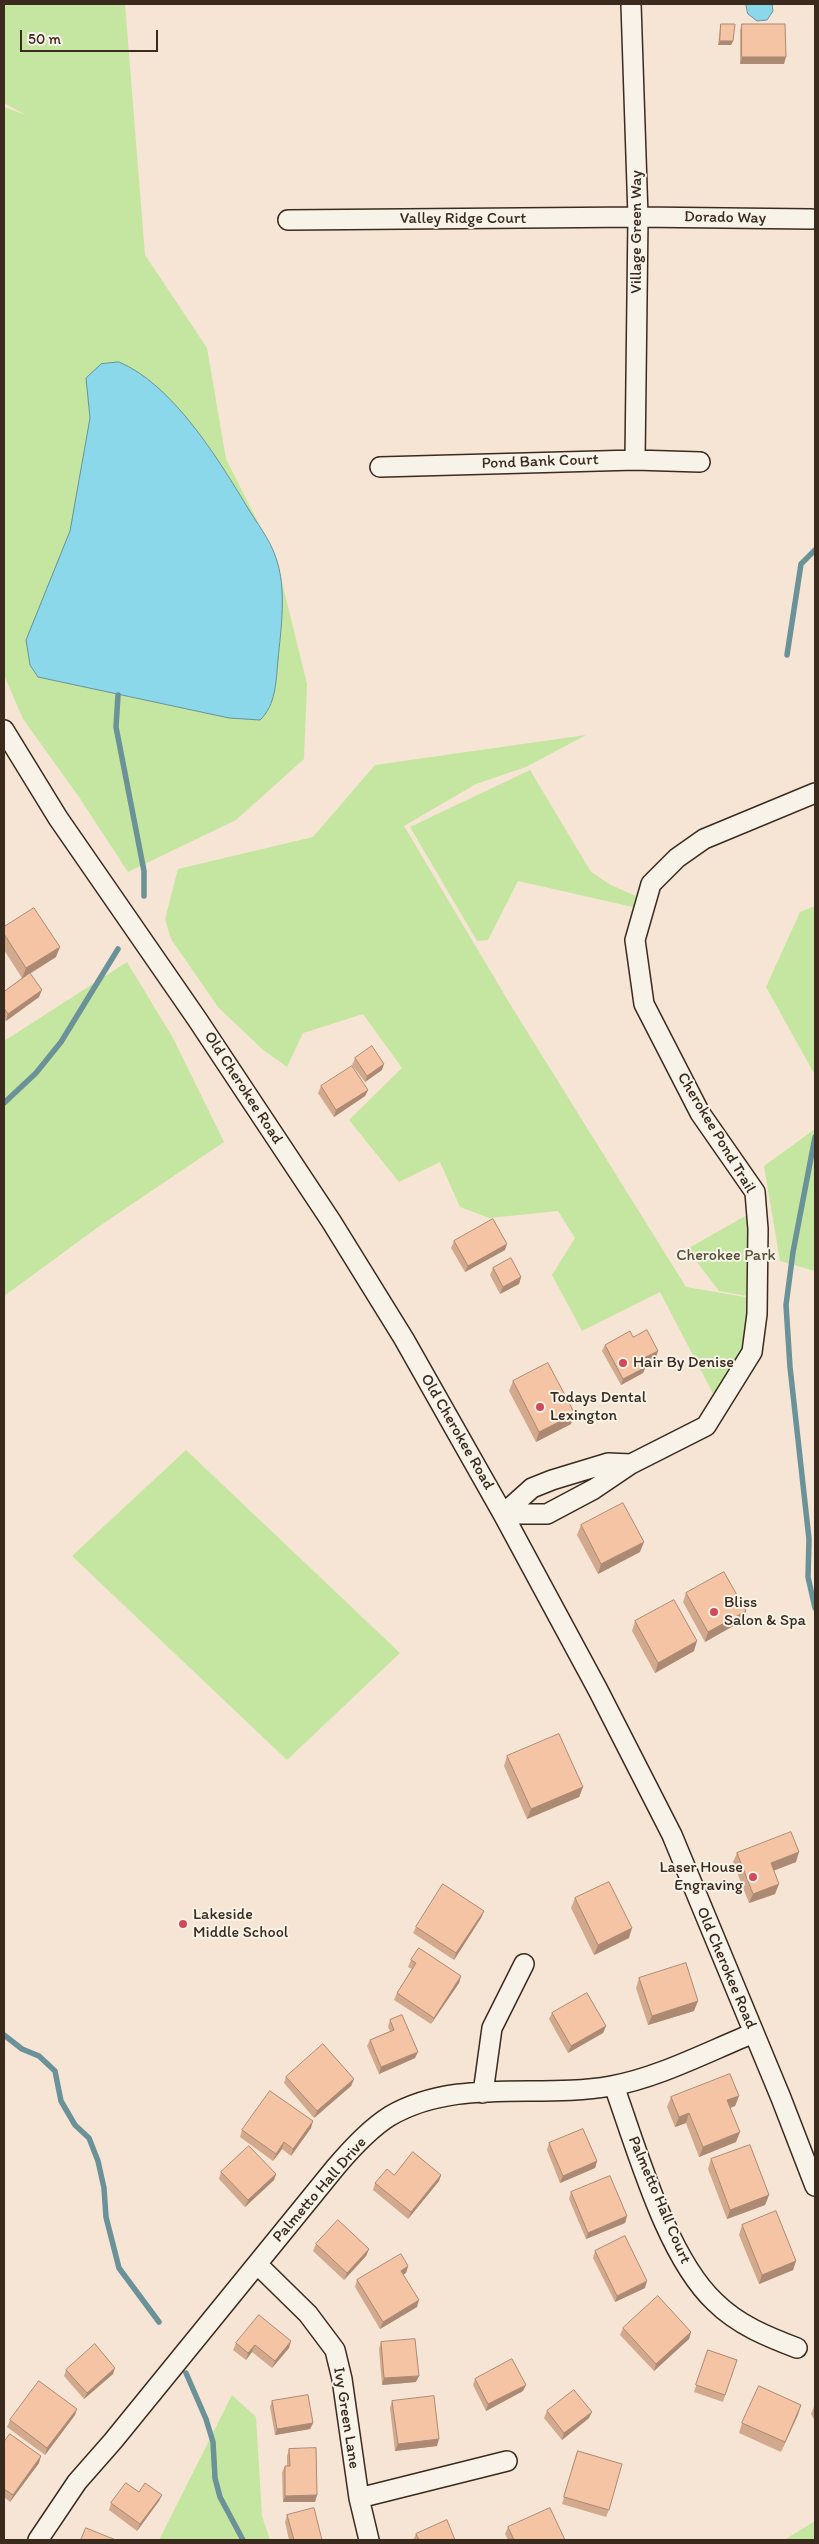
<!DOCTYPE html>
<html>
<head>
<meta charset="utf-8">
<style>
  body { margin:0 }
  #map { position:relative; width:819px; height:2544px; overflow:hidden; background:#f6e5d4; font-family:Itim,sans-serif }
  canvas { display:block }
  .frame { position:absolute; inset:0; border:5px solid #3b2a1e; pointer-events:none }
  .scale { position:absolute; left:20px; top:30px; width:138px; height:22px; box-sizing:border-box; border:2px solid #3b2a1e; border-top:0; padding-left:6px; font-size:15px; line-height:18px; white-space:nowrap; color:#3b2a1e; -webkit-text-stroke:4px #f7f3e8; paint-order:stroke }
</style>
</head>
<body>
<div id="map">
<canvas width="819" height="2544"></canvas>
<div class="frame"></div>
<div class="scale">50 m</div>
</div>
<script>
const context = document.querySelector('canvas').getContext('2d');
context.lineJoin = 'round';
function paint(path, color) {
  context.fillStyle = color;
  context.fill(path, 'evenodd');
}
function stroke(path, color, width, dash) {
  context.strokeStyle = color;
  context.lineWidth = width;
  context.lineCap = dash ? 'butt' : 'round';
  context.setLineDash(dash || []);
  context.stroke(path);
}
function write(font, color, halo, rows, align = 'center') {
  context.font = font + ' Itim,sans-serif';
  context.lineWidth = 4;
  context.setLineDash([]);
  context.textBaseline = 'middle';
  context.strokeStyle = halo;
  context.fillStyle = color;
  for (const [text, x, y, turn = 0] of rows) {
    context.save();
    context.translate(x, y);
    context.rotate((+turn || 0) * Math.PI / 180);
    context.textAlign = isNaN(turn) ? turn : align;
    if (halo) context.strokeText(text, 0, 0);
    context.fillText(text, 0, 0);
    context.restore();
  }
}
paint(new Path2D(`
  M 4,4 L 125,4 L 145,255 L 207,348 L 226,459 L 276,558 L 307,684 L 304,759 L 236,820 L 128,872 L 79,797 L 23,719 L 4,675 L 4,107 L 26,115 L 4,103 Z
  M 586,735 L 526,767 L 476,784 L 404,826 L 513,1009 L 686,1287 L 757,1299 L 752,1352 L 719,1405 L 660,1292 L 582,1331 L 552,1275 L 575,1238 L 558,1211 L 489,1218 L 460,1207 L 440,1162 L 399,1182 L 349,1120 L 402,1068 L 363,1014 L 303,1033 L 287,1067 L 262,1049 L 218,1007 L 171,939 L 165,919 L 178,869 L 313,837 L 375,765 Z
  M 530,770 L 591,872 L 611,885 L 636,896 L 633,907 L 518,881 L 488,940 L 477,941 L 410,827 Z
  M 815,906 L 815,1075 L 766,987 L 800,912 Z
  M 127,962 L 173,1038 L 224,1142 L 101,1225 L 4,1296 L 4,1041 Z
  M 815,1129 L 815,1271 L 780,1261 L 764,1166 Z
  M 747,1215 L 750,1222 L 753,1297 L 719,1291 L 687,1249 Z
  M 186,1450 L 400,1653 L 287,1760 L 72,1556 Z
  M 232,2395 L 256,2417 L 262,2516 L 270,2540 L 159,2540 Z
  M 815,2521 L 815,2540 L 784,2540 Z`), '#c4e6a0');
const water = new Path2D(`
  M 746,4 L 772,4 L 773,11 L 767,20 L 757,21 L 748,14 Z
  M 119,362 C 172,384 217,457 246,505 C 256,522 270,539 276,558 C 287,589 281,628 278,660 C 276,681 276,705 260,720 L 229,718 L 38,677 L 30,665 L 26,640 L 70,531 L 90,418 L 86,378 L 101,364 Z`);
paint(water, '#8ad8e9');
stroke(water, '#6a9298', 1);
stroke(new Path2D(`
  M 787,655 L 801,564 L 815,550
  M 118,695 L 116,727 L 144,871 L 144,896
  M 4,1103 L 36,1073 L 61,1042 L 118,949
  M 815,1137 L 793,1252 L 786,1305 L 790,1367 L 809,1539 L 808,1577 L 815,1608
  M 4,2035 L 22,2049 L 39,2056 L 55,2071 L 61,2101 L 75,2125 L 89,2138 L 98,2161 L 104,2188 L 106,2217 L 119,2268 L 159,2322
  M 186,2373 L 206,2419 L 213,2442 L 215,2478 L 220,2497 L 243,2540`), '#6a9298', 5.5);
const minor = new Path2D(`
  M 631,4 L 638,217 L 635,460
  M 288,220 L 638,217 L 812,219
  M 380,467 L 635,460 L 700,462
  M 4,730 L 58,818 L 197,1019 L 331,1221 L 404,1339 L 503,1514 L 598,1690 L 672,1835 L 781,2098 L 815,2186
  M 503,1514 L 547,1514 L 594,1489 L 631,1464 L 706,1426 L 752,1352 L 757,1314 L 758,1229 L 755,1192 L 700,1113 L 644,1004 L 635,940 L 651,884 L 677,858 L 704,839 L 815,793
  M 503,1514 L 532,1488 L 552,1480 L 608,1463 L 631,1464
  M 614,2086 C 637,2149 666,2256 715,2302 C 738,2325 768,2337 797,2348
  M 483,2093 L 492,2028 L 524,1964
  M 257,2264 L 308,2314 L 335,2350 L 342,2379 L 359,2498 L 369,2540
  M 359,2498 L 507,2461
  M 38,2540 L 77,2482 L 113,2441 L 335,2168 C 351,2149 369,2129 390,2116 C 457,2077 539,2099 611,2086 C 658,2078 709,2051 754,2033`);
stroke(minor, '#3b2a1e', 22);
stroke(minor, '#f7f3e8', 19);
paint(new Path2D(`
  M 721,24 L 733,41 L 731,45 L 718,45 L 720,28 Z
  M 742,24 L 784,64 L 740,64 L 740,30 Z
  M 4,927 L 56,957 L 30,974 L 39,997 L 6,1021 L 4,1018 L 4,992 L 22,978 L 4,950 Z
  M 355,1058 L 382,1070 L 365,1082 L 352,1065 Z
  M 321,1086 L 368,1090 L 365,1096 L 334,1117 L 318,1093 Z
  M 454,1241 L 505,1250 L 465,1272 L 451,1248 Z
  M 493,1268 L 521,1277 L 519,1284 L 500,1294 L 490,1275 Z
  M 633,1337 L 658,1351 L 656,1357 L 644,1363 L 643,1373 L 621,1385 L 602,1351 L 605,1345 Z
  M 513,1381 L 571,1424 L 536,1442 L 509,1391 Z
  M 581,1525 L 640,1552 L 598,1574 L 577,1535 Z
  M 686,1593 L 742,1621 L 705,1642 L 683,1602 Z
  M 635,1621 L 694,1651 L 655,1673 L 632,1631 Z
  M 507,1756 L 583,1787 L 579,1797 L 527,1819 L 504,1766 Z
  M 737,1853 L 796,1862 L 773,1871 L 775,1894 L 749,1903 L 733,1862 Z
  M 575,1898 L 629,1938 L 594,1955 L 571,1908 Z
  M 484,1911 L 481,1918 L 454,1960 L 413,1933 L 416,1927 Z
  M 411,1960 L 461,1976 L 459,1983 L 431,2024 L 394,2000 L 397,1993 L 412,1969 L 408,1967 Z
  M 639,1978 L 694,2011 L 648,2025 L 636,1988 Z
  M 552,2013 L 606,2026 L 603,2033 L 568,2053 L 549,2019 Z
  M 390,2020 L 415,2058 L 379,2074 L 367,2046 L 370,2040 L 390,2031 L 388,2027 Z
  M 286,2077 L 354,2079 L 351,2086 L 314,2118 L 284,2083 Z
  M 739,2096 L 735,2106 L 730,2108 L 736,2142 L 699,2157 L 686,2123 L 675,2127 L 667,2107 L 671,2097 Z
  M 311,2128 L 291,2156 L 282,2149 L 273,2161 L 240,2137 L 242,2130 Z
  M 549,2143 L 597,2161 L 595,2168 L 560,2183 L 547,2150 Z
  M 711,2159 L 769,2195 L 765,2205 L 727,2219 L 708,2169 Z
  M 221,2172 L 276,2174 L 274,2180 L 245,2207 L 219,2179 Z
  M 394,2175 L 441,2175 L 439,2181 L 408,2219 L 373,2190 L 375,2183 Z
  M 571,2192 L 627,2216 L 625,2223 L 586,2239 L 569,2199 Z
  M 742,2225 L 796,2261 L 793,2270 L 759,2284 L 739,2235 Z
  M 316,2244 L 369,2249 L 366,2256 L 344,2280 L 313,2251 Z
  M 595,2251 L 645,2288 L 615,2302 L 593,2258 Z
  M 408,2266 L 406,2273 L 403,2274 L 417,2307 L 380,2329 L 355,2287 L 357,2280 Z
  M 623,2328 L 691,2332 L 689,2339 L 654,2371 L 620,2335 Z
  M 381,2342 L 416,2382 L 382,2385 L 379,2349 Z
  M 236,2343 L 289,2348 L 272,2368 L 252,2352 L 246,2360 L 233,2350 Z
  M 708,2350 L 737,2360 L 723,2402 L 694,2392 Z
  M 66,2370 L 113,2374 L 84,2399 L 64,2376 Z
  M 475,2379 L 523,2391 L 486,2411 L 473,2385 Z
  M 272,2401 L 313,2423 L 310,2429 L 275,2435 L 270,2407 Z
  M 392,2401 L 437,2446 L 395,2451 L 390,2408 Z
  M 815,2404 L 815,2421 L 811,2414 Z
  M 801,2405 L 781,2452 L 739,2433 L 742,2423 Z
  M 547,2411 L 589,2418 L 562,2440 L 544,2418 Z
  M 75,2415 L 45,2455 L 7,2427 L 10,2420 Z
  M 4,2442 L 39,2463 L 10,2502 L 4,2497 Z
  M 289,2449 L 317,2495 L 315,2502 L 283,2502 L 282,2472 L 285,2466 L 287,2466 L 287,2456 Z
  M 578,2451 L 609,2510 L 606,2517 L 562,2504 Z
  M 139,2492 L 162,2495 L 159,2501 L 137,2531 L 109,2510 L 111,2503 Z
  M 287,2515 L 322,2540 L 289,2540 L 285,2522 Z
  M 508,2527 L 565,2540 L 508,2540 L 505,2534 Z
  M 416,2534 L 455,2540 L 413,2540 Z`), '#d2a98d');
paint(new Path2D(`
  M 720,41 L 733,41 L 731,45 L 718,45 Z
  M 742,57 L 786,57 L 784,64 L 740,64 Z
  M 60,947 L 56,957 L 22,978 L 26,968 Z
  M 42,990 L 39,997 L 6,1021 L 8,1014 Z
  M 384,1064 L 382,1070 L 365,1082 L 367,1076 Z
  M 368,1090 L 365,1096 L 334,1117 L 336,1110 Z
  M 507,1244 L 505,1250 L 465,1272 L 468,1266 Z
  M 521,1277 L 519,1284 L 500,1294 L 503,1287 Z
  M 658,1351 L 656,1357 L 639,1366 L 642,1359 Z
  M 646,1367 L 643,1373 L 621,1385 L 623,1379 Z
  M 575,1414 L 571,1424 L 536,1442 L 539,1432 Z
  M 644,1542 L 640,1552 L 598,1574 L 601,1564 Z
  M 746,1611 L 742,1621 L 705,1642 L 708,1632 Z
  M 697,1641 L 694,1651 L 655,1673 L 658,1663 Z
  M 583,1787 L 579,1797 L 527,1819 L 531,1809 Z
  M 799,1852 L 796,1862 L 767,1873 L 771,1863 Z
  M 779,1884 L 775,1894 L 749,1903 L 753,1894 Z
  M 484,1911 L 481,1918 L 454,1960 L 456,1953 Z
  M 632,1928 L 629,1938 L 594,1955 L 598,1945 Z
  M 461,1976 L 459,1983 L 431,2024 L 434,2018 Z
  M 698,2001 L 694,2011 L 648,2025 L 652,2016 Z
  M 606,2026 L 603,2033 L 568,2053 L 571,2046 Z
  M 418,2052 L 415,2058 L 379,2074 L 381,2067 Z
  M 354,2079 L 351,2086 L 314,2118 L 317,2111 Z
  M 739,2096 L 735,2106 L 724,2110 L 727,2100 Z
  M 689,2113 L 686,2123 L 675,2127 L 679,2117 Z
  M 313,2121 L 311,2128 L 291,2156 L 293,2149 Z
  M 740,2132 L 736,2142 L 699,2157 L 703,2147 Z
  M 284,2142 L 282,2149 L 273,2161 L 276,2154 Z
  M 597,2161 L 595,2168 L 560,2183 L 563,2176 Z
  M 276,2174 L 274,2180 L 245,2207 L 248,2200 Z
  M 441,2175 L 439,2181 L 408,2219 L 411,2212 Z
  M 769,2195 L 765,2205 L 727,2219 L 730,2210 Z
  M 627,2216 L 625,2223 L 586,2239 L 588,2233 Z
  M 369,2249 L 366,2256 L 344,2280 L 347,2273 Z
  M 796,2261 L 793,2270 L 759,2284 L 762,2275 Z
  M 408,2266 L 406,2273 L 399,2277 L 401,2271 Z
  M 647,2281 L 645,2288 L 615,2302 L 617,2296 Z
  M 419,2300 L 417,2307 L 380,2329 L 383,2322 Z
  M 691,2332 L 689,2339 L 654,2371 L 656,2364 Z
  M 291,2341 L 289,2348 L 272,2368 L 275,2361 Z
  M 255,2345 L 252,2352 L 246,2360 L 248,2353 Z
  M 115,2368 L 113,2374 L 84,2399 L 87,2393 Z
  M 419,2376 L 416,2382 L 382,2385 L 384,2378 Z
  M 526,2385 L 523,2391 L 486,2411 L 488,2404 Z
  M 801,2405 L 798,2415 L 781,2452 L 785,2442 Z
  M 77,2409 L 75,2415 L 45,2455 L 47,2448 Z
  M 592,2412 L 589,2418 L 562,2440 L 564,2433 Z
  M 313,2423 L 310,2429 L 275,2435 L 277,2429 Z
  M 439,2439 L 437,2446 L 395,2451 L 398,2444 Z
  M 41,2456 L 39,2463 L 10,2502 L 13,2495 Z
  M 162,2495 L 159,2501 L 137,2531 L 140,2524 Z
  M 317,2495 L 315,2502 L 283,2502 L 285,2496 Z`), '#ab8973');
const building = new Path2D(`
  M 721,24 L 735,24 L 733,41 L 720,41 Z
  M 742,24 L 785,24 L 786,57 L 742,57 Z
  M 34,908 L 60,947 L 26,968 L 4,934 L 4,927 Z
  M 30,973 L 42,990 L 8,1014 L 4,1008 L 4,992 Z
  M 372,1046 L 384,1064 L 367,1076 L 355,1058 Z
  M 352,1066 L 368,1090 L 336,1110 L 321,1086 Z
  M 493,1219 L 507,1244 L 468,1266 L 454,1241 Z
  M 511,1258 L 521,1277 L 503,1287 L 493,1268 Z
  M 647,1330 L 658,1351 L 642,1359 L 646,1367 L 623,1379 L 605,1345 L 630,1331 L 633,1337 Z
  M 548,1363 L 575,1414 L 539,1432 L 513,1381 Z
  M 623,1503 L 644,1542 L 601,1564 L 581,1525 Z
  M 724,1572 L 746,1611 L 708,1632 L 686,1593 Z
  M 674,1600 L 697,1641 L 658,1663 L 635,1621 Z
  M 559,1734 L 583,1787 L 531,1809 L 507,1756 Z
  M 791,1832 L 799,1852 L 771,1863 L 779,1884 L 753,1894 L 737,1853 Z
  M 609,1882 L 632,1928 L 598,1945 L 575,1898 Z
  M 443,1884 L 484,1911 L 456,1953 L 416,1927 Z
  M 419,1948 L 461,1976 L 434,2018 L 397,1993 L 416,1963 L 411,1960 Z
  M 686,1963 L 698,2001 L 652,2016 L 639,1978 Z
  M 587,1993 L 606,2026 L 571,2046 L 552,2013 Z
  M 402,2015 L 418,2052 L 381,2067 L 370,2040 L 394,2030 L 390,2020 Z
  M 323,2044 L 354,2079 L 317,2111 L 286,2077 Z
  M 730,2074 L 739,2096 L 727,2100 L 740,2132 L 703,2147 L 689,2113 L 679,2117 L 671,2097 Z
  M 270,2091 L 313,2121 L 293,2149 L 284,2142 L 276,2154 L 242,2130 Z
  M 583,2129 L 597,2161 L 563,2176 L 549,2143 Z
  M 750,2145 L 769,2195 L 730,2210 L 711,2159 Z
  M 249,2146 L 276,2174 L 248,2200 L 221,2172 Z
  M 413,2152 L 441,2175 L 411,2212 L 375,2183 L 387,2169 L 394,2175 Z
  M 610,2176 L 627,2216 L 588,2233 L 571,2192 Z
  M 776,2211 L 796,2261 L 762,2275 L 742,2225 Z
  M 338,2220 L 369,2249 L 347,2273 L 316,2244 Z
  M 625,2236 L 647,2281 L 617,2296 L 595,2251 Z
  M 401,2254 L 408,2266 L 401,2271 L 419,2300 L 383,2322 L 357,2280 Z
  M 658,2296 L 691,2332 L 656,2364 L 623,2328 Z
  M 259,2315 L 291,2341 L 275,2361 L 255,2345 L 248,2353 L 236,2343 Z
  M 415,2339 L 419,2376 L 384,2378 L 381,2342 Z
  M 95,2344 L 115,2368 L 87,2393 L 66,2370 Z
  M 708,2350 L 737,2360 L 725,2395 L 696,2385 Z
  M 512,2359 L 526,2385 L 488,2404 L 475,2379 Z
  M 39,2381 L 77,2409 L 47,2448 L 10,2420 Z
  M 759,2386 L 801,2405 L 785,2442 L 742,2423 Z
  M 574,2390 L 592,2412 L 564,2433 L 547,2411 Z
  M 308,2395 L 313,2423 L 277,2429 L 272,2401 Z
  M 434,2396 L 439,2439 L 398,2444 L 392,2401 Z
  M 10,2434 L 41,2456 L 13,2495 L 4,2489 L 4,2442 Z
  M 316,2448 L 317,2495 L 285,2496 L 285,2466 L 290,2466 L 289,2449 Z
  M 578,2451 L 622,2464 L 609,2510 L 564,2497 Z
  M 126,2483 L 139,2492 L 145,2483 L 162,2495 L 140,2524 L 111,2503 Z
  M 314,2508 L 322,2540 L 294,2540 L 287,2515 Z
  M 550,2508 L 565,2540 L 514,2540 L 508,2527 Z
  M 447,2520 L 455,2540 L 419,2540 L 416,2534 Z
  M 86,2528 L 116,2540 L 81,2540 Z`);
paint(building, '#f4c4a4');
stroke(building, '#ab8973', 1);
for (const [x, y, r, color] of [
  [623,1363,5,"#d1495b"],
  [540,1407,5,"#d1495b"],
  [714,1612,5,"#d1495b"],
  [753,1877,5,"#d1495b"],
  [183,1924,5,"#d1495b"]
]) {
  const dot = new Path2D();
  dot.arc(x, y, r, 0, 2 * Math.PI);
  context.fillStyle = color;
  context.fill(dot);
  stroke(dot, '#f7f3e8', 2);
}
write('16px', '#3b2a1e', '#f7f3e8', [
  ["Dorado Way",725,218,1],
  ["Valley Ridge Court",463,219],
  ["Village Green Way",637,232,-90],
  ["Pond Bank Court",540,462,-2],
  ["Old Cherokee Road",243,1088,57],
  ["Cherokee Pond Trail",716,1133,59],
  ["Old Cherokee Road",457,1432,60],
  ["Old Cherokee Road",726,1968,67],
  ["Palmetto Hall Drive",320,2190,-49],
  ["Palmetto Hall Court",659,2200,67],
  ["Ivy Green Lane",346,2418,81]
]);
write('16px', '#565038', '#f7f3e8', [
  ["Cherokee Park",726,1256]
]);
write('16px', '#3b2a1e', '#f7f3e8', [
  ["Hair By Denise",633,1363],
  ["Todays Dental",550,1398],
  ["Lexington",550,1416],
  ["Bliss",724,1603],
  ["Salon & Spa",724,1621],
  ["Laser House",743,1868,"right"],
  ["Engraving",743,1886,"right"],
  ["Lakeside",193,1915],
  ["Middle School",193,1933]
], 'left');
</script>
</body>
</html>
